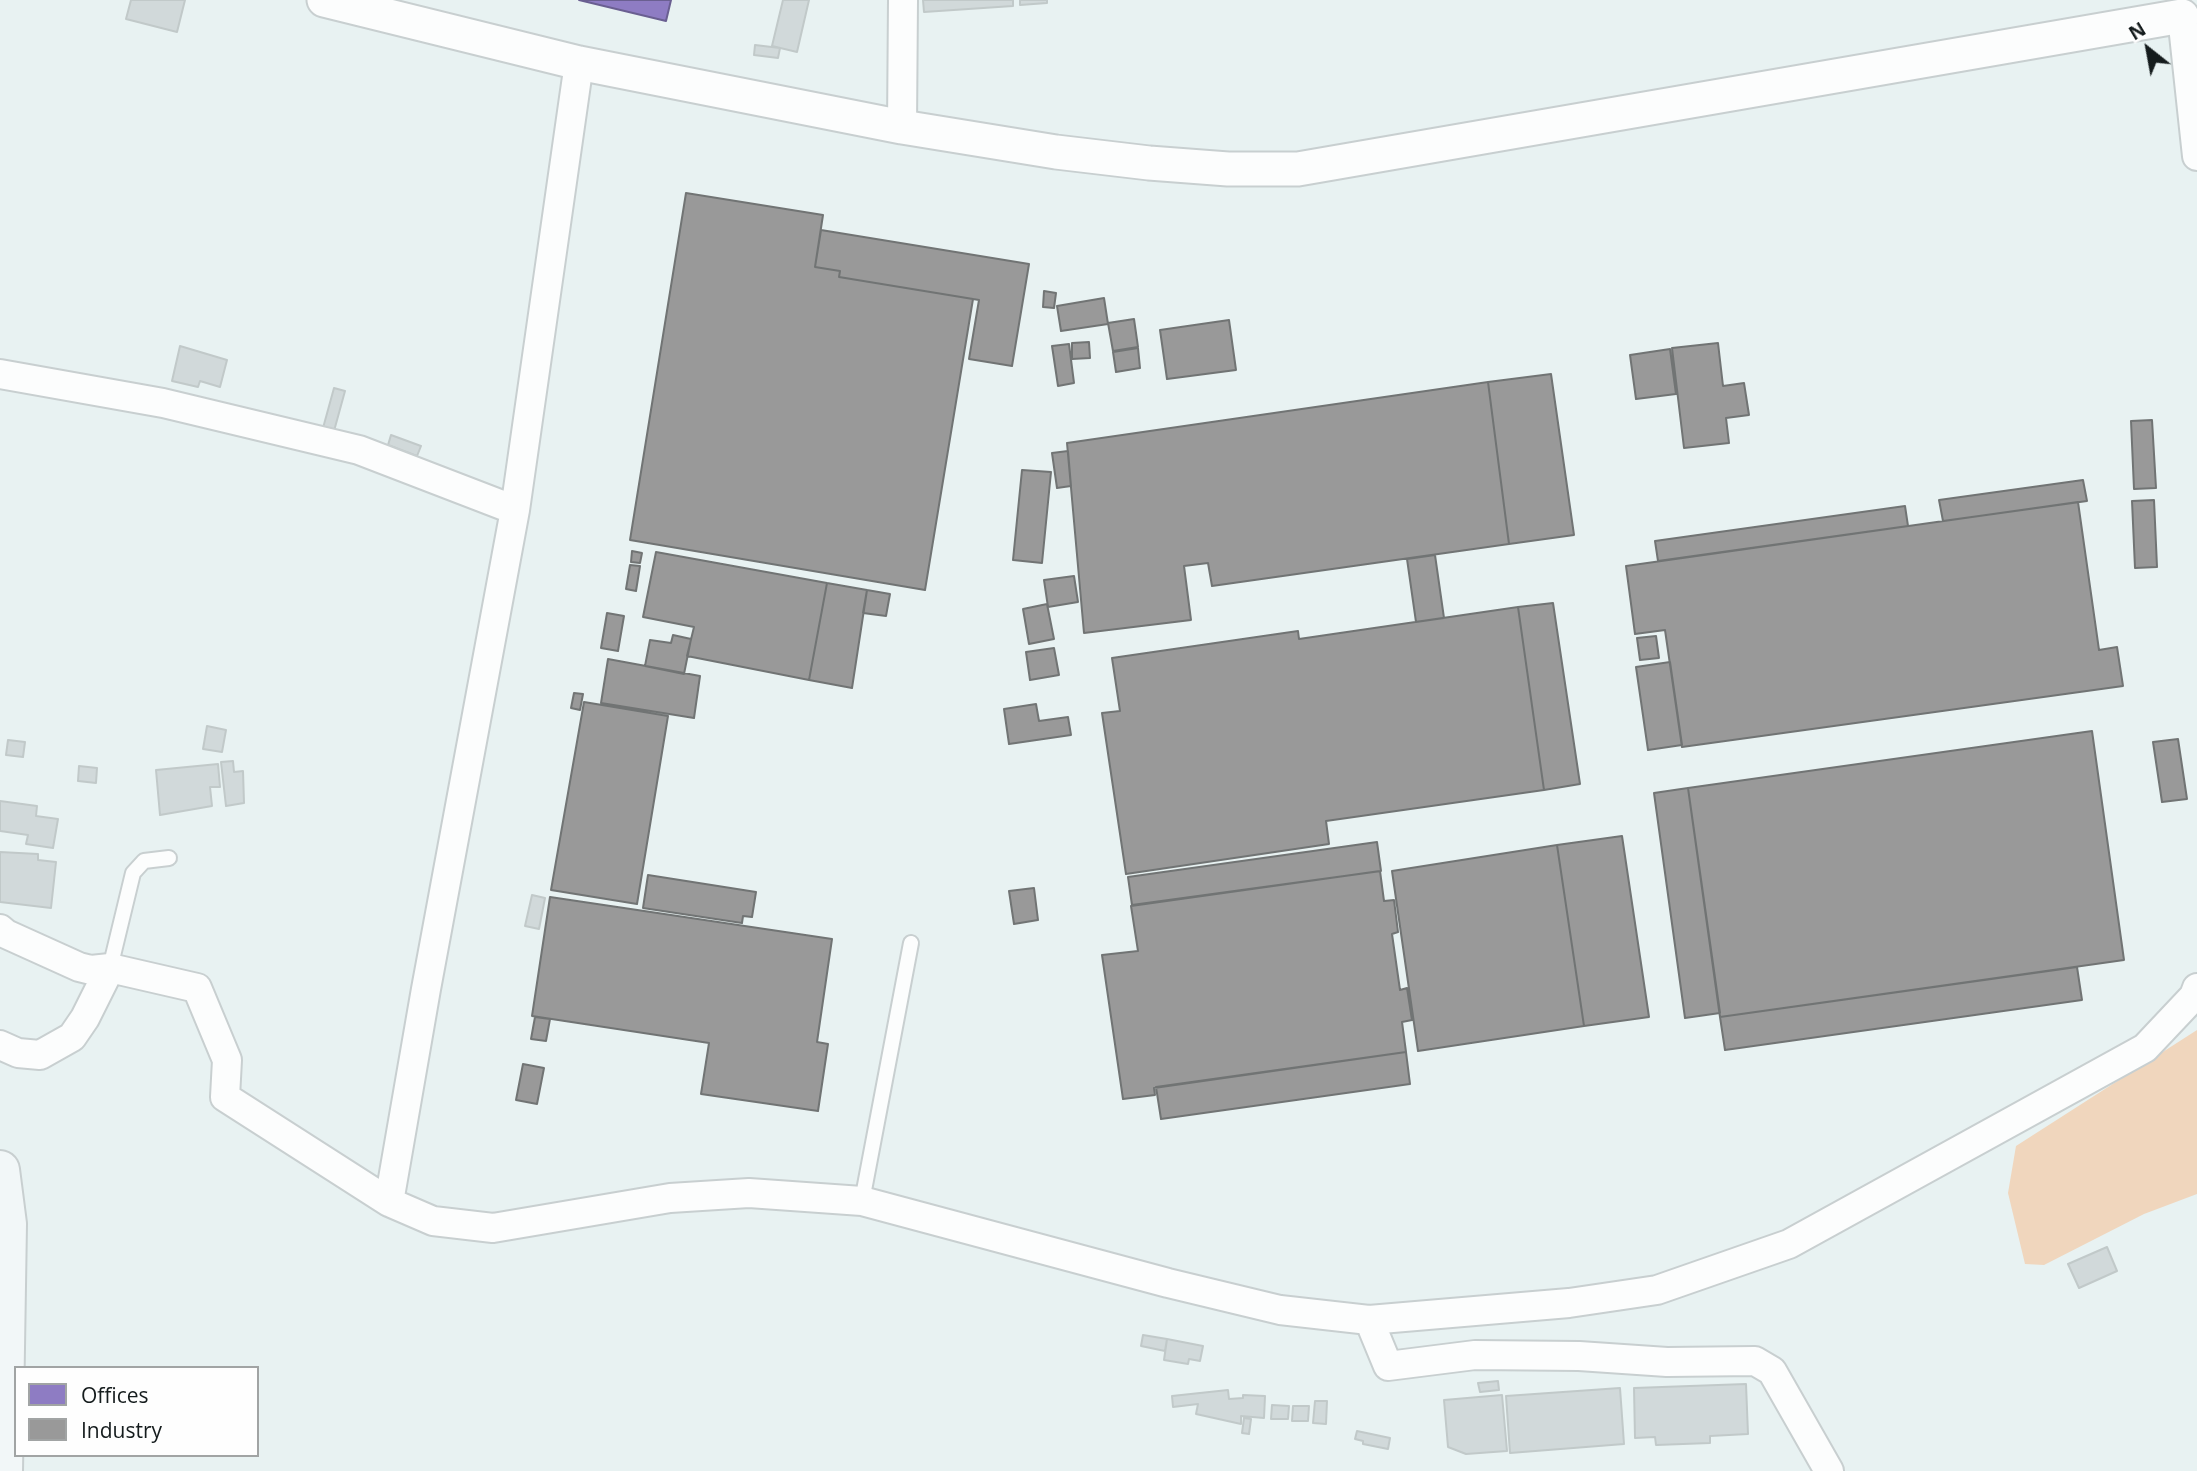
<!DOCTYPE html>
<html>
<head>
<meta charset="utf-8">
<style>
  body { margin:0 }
  #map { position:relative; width:2197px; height:1471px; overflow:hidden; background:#e8f2f2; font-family:"Open Sans",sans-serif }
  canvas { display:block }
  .legend { position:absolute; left:14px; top:1366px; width:245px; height:91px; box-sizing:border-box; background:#fefefe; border:2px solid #a1a4a4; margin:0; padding:9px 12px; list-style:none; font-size:21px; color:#151c1d }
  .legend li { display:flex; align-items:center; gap:14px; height:35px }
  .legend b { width:35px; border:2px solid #a1a4a4 }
  .north { position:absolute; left:2113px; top:14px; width:70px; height:70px; -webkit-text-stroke:5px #fefefe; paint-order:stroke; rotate:329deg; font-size:19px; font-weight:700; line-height:28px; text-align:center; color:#151c1d }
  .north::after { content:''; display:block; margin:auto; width:24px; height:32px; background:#151c1d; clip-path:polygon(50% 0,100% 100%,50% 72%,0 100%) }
</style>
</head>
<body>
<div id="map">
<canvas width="2197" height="1471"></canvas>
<ul class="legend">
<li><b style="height:19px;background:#8e7cc3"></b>Offices</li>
<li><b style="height:19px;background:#999"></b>Industry</li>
</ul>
<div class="north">N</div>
</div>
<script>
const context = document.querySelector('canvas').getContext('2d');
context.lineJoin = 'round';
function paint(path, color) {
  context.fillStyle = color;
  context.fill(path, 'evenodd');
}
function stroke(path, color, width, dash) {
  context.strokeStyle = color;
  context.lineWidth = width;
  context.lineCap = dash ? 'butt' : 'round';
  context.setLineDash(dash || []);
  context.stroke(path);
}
paint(new Path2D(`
  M 2197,1030 L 2197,1194 L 2144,1214 L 2044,1265 L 2025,1264 L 2008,1193 L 2016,1146 Z`), '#f0d6bd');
const offices = new Path2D(`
  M 579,0 L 671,0 L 666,21 Z`);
paint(offices, '#8e7cc3');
stroke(offices, '#6a5f91', 2);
const industry = new Path2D(`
  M 686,193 L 823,215 L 815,267 L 840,271 L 839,277 L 973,299 L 925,590 L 630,540 Z
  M 821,230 L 1029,264 L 1012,366 L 969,359 L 979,300 L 839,277 L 840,271 L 815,267 Z
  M 1044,291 L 1056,293 L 1054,308 L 1043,307 Z
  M 1104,298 L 1108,324 L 1061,331 L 1057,306 Z
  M 1134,319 L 1138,347 L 1113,351 L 1108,323 Z
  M 1229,320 L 1236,370 L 1167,379 L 1160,330 Z
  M 1089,342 L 1090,358 L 1072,359 L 1072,343 Z
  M 1718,343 L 1723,386 L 1744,383 L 1749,415 L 1726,418 L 1729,443 L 1684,448 L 1672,348 Z
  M 1069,344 L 1074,383 L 1058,386 L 1052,346 Z
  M 1138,348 L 1140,368 L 1116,372 L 1113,352 Z
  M 1670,349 L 1676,394 L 1636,399 L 1630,355 Z
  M 1551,374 L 1574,535 L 1509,544 L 1488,382 Z
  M 1488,382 L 1509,544 L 1212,586 L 1208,563 L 1184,566 L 1191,620 L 1084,633 L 1067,443 Z
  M 2152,420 L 2156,488 L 2134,489 L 2131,421 Z
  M 1068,451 L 1071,486 L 1057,488 L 1052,453 Z
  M 1022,470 L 1051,472 L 1042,563 L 1013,560 Z
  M 2083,480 L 2087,501 L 1943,521 L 1939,500 Z
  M 2154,500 L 2157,567 L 2135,568 L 2132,501 Z
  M 2078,502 L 2099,650 L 2117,647 L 2123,686 L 1682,747 L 1665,630 L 1635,634 L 1626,566 Z
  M 1905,506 L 1908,526 L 1658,561 L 1655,541 Z
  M 632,551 L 642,553 L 640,563 L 631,562 Z
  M 656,552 L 827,583 L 809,680 L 687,656 L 694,627 L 643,617 Z
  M 1435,555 L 1444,618 L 1416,622 L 1407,559 Z
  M 630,565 L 640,566 L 636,591 L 626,589 Z
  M 1074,576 L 1078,602 L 1048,607 L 1044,580 Z
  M 827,583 L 867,590 L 852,688 L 809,680 Z
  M 867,590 L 890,594 L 886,616 L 863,613 Z
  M 1553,603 L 1580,784 L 1544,790 L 1518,607 Z
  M 1047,604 L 1054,639 L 1029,644 L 1023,609 Z
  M 1518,607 L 1544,790 L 1326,821 L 1329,844 L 1126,874 L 1102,713 L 1120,711 L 1112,658 L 1298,631 L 1299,639 Z
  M 607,613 L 624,616 L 618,651 L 601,648 Z
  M 673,635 L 691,639 L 684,674 L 645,666 L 650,640 L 671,643 Z
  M 1656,636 L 1659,658 L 1640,660 L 1637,638 Z
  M 1054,648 L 1059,675 L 1030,680 L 1026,652 Z
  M 608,659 L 700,676 L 694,718 L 601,703 Z
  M 1670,662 L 1682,745 L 1648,750 L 1636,667 Z
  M 574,693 L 583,694 L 580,710 L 571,708 Z
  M 584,702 L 668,716 L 637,904 L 551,890 Z
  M 1036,704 L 1039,721 L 1068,717 L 1071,735 L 1009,744 L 1004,709 Z
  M 2092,731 L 2124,960 L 1720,1017 L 1688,788 Z
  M 2178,739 L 2187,799 L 2162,802 L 2153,742 Z
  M 1688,788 L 1720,1013 L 1685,1018 L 1654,793 Z
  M 1622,836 L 1649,1017 L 1584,1026 L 1557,845 Z
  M 1377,842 L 1381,871 L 1132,905 L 1128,877 Z
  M 1557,845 L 1584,1026 L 1418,1051 L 1392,871 Z
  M 1380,871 L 1384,901 L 1394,900 L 1398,932 L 1392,934 L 1400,990 L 1407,988 L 1412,1020 L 1402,1022 L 1406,1052 L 1154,1088 L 1155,1095 L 1123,1099 L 1102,955 L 1138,951 L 1131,906 Z
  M 648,875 L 756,892 L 752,917 L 743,916 L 742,923 L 643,908 Z
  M 1034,888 L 1038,920 L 1014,924 L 1009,891 Z
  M 550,897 L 832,939 L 817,1042 L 828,1044 L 818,1111 L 701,1094 L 709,1043 L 532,1016 Z
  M 2077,967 L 2082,1000 L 1725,1050 L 1720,1017 Z
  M 535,1017 L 550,1019 L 546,1041 L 531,1039 Z
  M 1406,1052 L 1410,1084 L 1161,1119 L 1156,1087 Z
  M 523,1064 L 544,1068 L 537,1104 L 516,1100 Z`);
paint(industry, '#999');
stroke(industry, '#717474', 2);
const building = new Path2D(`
  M 131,0 L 185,0 L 177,32 L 126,19 Z
  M 783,0 L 809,0 L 797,52 L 772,46 Z
  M 923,0 L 1013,0 L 1013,6 L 924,12 Z
  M 1020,0 L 1047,0 L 1047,3 L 1020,5 Z
  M 755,45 L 780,48 L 778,58 L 754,55 Z
  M 180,346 L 227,360 L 220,387 L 200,381 L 198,387 L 172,381 Z
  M 334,388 L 345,391 L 334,431 L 323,428 Z
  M 391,435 L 421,446 L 417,456 L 388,445 Z
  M 207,726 L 226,730 L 222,752 L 203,749 Z
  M 8,740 L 25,742 L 23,757 L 6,755 Z
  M 233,761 L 234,772 L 243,771 L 244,803 L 226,806 L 221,762 Z
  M 218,764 L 220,787 L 210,787 L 212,806 L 160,815 L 156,770 Z
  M 79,766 L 97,768 L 96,783 L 78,781 Z
  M 0,801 L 37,806 L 36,816 L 58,819 L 53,848 L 26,844 L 28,835 L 0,831 Z
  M 0,852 L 38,854 L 38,860 L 56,862 L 51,908 L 0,902 Z
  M 532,895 L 545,898 L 539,929 L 525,926 Z
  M 2107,1247 L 2117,1271 L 2079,1288 L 2068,1264 Z
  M 1143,1335 L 1167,1339 L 1165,1351 L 1141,1346 Z
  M 1167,1339 L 1203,1346 L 1200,1361 L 1189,1359 L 1188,1364 L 1164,1360 Z
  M 1498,1381 L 1499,1390 L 1480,1392 L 1478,1383 Z
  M 1746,1384 L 1748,1434 L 1710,1436 L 1710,1443 L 1656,1445 L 1655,1437 L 1635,1438 L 1634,1388 Z
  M 1620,1388 L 1624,1444 L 1510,1453 L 1506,1396 Z
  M 1228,1390 L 1229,1399 L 1243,1398 L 1243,1395 L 1265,1396 L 1264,1418 L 1241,1416 L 1241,1424 L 1196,1414 L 1198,1404 L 1173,1407 L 1172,1396 Z
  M 1502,1395 L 1507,1451 L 1466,1454 L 1448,1447 L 1444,1400 Z
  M 1315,1401 L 1327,1401 L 1326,1424 L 1313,1423 Z
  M 1272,1405 L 1289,1406 L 1288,1419 L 1271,1419 Z
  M 1293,1406 L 1309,1406 L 1308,1421 L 1292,1421 Z
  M 1244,1418 L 1251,1419 L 1249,1434 L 1242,1433 Z
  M 1357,1431 L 1390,1438 L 1388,1449 L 1363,1444 L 1363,1441 L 1355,1439 Z`);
paint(building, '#d1d9da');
stroke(building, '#c1c9c9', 2);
const service = new Path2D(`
  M 110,968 L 133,873 L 144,861 L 169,858
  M 862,1201 L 911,943`);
const minor = new Path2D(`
  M 2182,16 L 2197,156
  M 579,63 L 515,510 L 426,989 L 389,1202 L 433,1221 L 493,1228 L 670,1198 L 749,1193 L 862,1201 L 1168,1283 L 1280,1310 L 1369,1320 L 1569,1303 L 1657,1290 L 1789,1244 L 2145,1048 L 2194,996 L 2197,988
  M 902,127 L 903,0
  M 0,374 L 163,403 L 359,450 L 515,510
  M 0,929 L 6,934 L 79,967 L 91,970 L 110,968 L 85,1018 L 72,1037 L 40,1055 L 18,1053 L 0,1045
  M 110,968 L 197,988 L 227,1060 L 225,1097 L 389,1202
  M 1369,1320 L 1388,1366 L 1475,1355 L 1579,1356 L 1667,1362 L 1755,1361 L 1772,1371 L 1829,1471`);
const tertiary = new Path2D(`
  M 324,0 L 579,63 L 902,127 L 1056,152 L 1149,163 L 1228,169 L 1298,169 L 2182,16`);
const secondary = new Path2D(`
  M 0,1170 L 7,1224 L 3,1471`);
stroke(service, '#c8cfd0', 18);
stroke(minor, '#c8cfd0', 32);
stroke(tertiary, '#c8cfd0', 37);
stroke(secondary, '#c8cfd0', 42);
stroke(service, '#fcfdfd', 14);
stroke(minor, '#fcfdfd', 28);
stroke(tertiary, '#fcfdfd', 33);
stroke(secondary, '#f2f7f8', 38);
</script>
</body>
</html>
